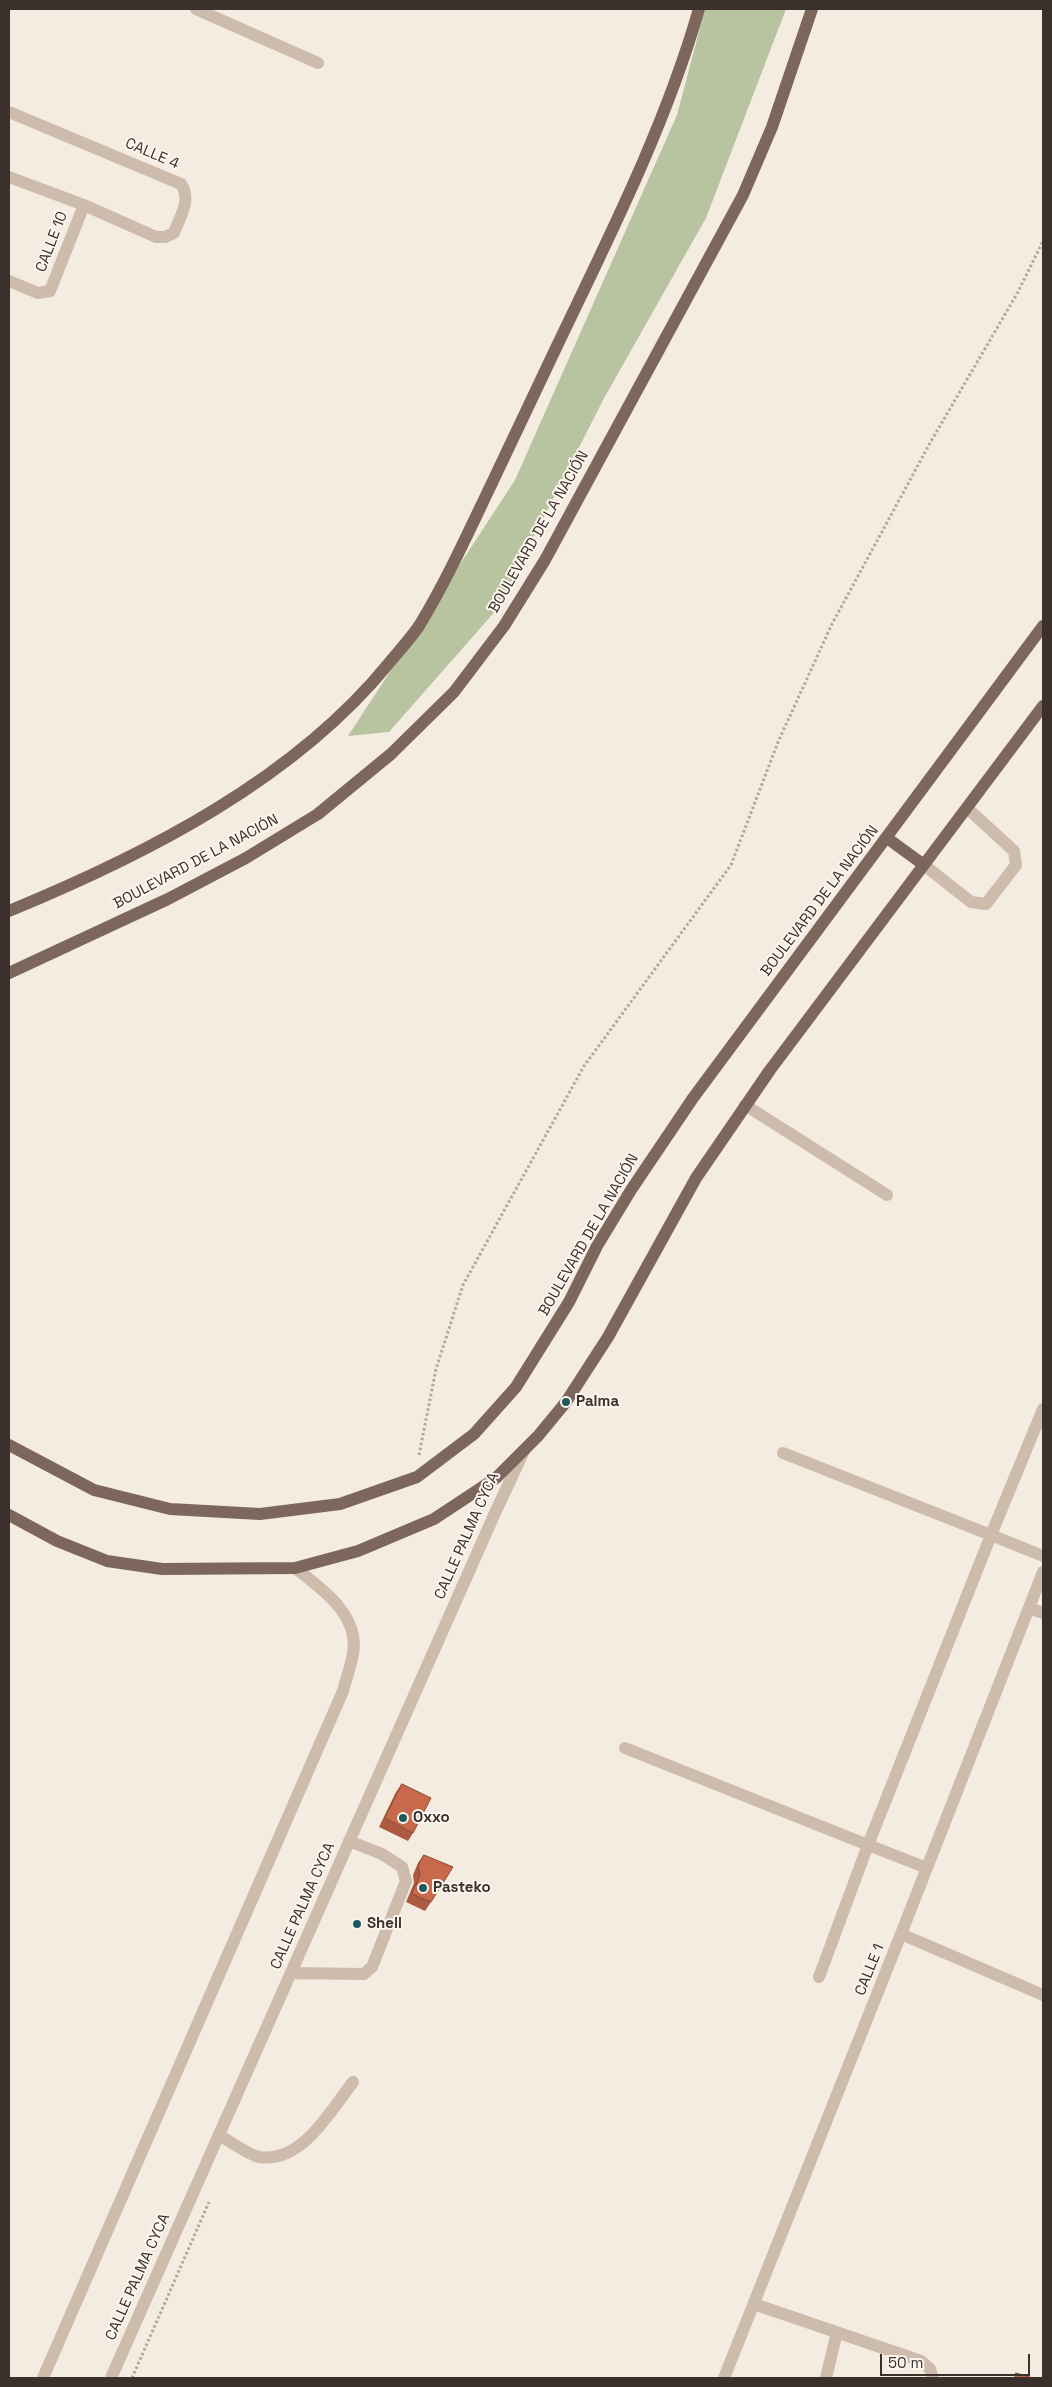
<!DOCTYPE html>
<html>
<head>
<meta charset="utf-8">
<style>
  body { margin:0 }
  #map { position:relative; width:1052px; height:2387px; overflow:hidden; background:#f4ebe1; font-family:"Space Grotesk",sans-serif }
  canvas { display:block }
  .frame { position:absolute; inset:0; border:10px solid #3b302b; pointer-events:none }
  .scale { position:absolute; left:880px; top:2354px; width:150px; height:22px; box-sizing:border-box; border:2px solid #3b302b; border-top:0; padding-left:6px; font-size:15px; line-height:18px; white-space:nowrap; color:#3b302b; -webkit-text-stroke:4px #fbf5ee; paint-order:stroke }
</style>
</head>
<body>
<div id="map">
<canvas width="1052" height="2387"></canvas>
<div class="frame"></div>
<div class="scale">50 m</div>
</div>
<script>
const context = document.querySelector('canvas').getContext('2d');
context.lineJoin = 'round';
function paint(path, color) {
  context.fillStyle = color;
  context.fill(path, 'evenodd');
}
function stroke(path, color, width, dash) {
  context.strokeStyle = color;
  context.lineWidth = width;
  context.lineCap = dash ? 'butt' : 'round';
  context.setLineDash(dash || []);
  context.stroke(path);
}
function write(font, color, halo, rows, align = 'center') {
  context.font = font + ' "Space Grotesk",sans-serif';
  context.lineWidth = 4;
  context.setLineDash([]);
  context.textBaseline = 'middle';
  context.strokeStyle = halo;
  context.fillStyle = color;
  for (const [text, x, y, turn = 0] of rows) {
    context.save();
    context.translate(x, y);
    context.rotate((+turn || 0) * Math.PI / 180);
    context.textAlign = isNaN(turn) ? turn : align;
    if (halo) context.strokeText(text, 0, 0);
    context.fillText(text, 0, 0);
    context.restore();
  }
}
paint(new Path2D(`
  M 705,9 L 786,9 L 706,218 L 603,400 L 498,608 L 389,732 L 348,736 L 515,480 L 677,115 Z`), '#b8c4a0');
stroke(new Path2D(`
  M 419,1455 L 436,1369 L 463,1285 L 584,1066 L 731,865 L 778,742 L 832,624 L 930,443 L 1018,292 L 1043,241
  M 132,2378 L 209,2202`), '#b9a596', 3, [2.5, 2.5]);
stroke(new Path2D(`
  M 196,9 L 318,63
  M 9,112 L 181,184 C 192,200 180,216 174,233 L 165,237 L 156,237 L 84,205 L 9,177
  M 9,281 L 38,293 L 50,291 L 84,205
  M 924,865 L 971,902 L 986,904 L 1016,865 L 1014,851 L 967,808
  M 745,1105 L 887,1195
  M 783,1453 L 991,1535 L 1043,1409
  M 1029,1608 L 1043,1613
  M 625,1748 L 868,1845 L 819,1977
  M 927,1868 L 868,1845 L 991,1535 L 1043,1556
  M 901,1934 L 1043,1995
  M 291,1973 L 364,1974 L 372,1967 L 406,1881 L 402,1867 L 382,1854 L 349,1841
  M 219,2135 C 229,2141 249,2155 259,2157 C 302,2164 331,2110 353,2082
  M 754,2304 L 921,2361 L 930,2369 L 933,2378
  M 43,2378 L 343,1691 C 346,1679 351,1666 353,1654 C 360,1615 322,1589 295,1568
  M 111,2378 L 495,1513 L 524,1451
  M 724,2378 L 901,1934 L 1043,1572
  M 826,2378 L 837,2332`), '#cdbbac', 12);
stroke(new Path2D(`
  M 887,838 L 924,865
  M 9,911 C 145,855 294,780 389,663 C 399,651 410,639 419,626 C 447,580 469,531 492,483 C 513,438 535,393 556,348 C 609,237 665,127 699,9
  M 9,973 L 168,899 L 246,858 L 318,814 L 391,754 L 454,692 L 504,626 L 545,560 L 743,195 L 772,127 L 812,9
  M 9,1445 L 94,1490 L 170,1509 L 260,1514 L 340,1504 L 417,1477 L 474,1434 L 516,1387 L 569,1302 L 597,1246 L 631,1190 L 693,1098 L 1043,626
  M 9,1515 L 57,1541 L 107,1561 L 162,1569 L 295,1568 L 358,1551 L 434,1519 L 496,1478 L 538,1436 L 566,1402 L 608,1337 L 696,1178 L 770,1070 L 1043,706`), '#7d675c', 12);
paint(new Path2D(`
  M 402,1784 L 413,1833 L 408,1841 L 379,1827 L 396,1792 Z
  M 424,1855 L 431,1902 L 425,1911 L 406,1902 L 414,1883 L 413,1875 L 418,1863 Z`), '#ac5a40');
const building = new Path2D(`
  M 402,1784 L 431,1798 L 413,1833 L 385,1818 Z
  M 424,1855 L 453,1867 L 431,1902 L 412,1894 L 420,1875 L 418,1866 Z
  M 1016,2373 L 1033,2378 L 1015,2378 Z`);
paint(building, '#c8694b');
stroke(building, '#8c4a34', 1);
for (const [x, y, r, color] of [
  [566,1402,5,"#1f5a5e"],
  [403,1818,5,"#1f5a5e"],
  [423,1888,5,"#1f5a5e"],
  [357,1924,5,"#1f5a5e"]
]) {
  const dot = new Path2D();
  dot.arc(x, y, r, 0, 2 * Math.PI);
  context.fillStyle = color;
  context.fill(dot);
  stroke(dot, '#fbf5ee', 2);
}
write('15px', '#3b302b', '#fbf5ee', [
  ["CALLE 4",152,154,23],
  ["CALLE 10",52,242,-69],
  ["BOULEVARD DE LA NACIÓN",539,532,-60],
  ["BOULEVARD DE LA NACIÓN",196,862,-28],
  ["BOULEVARD DE LA NACIÓN",820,901,-53],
  ["BOULEVARD DE LA NACIÓN",589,1235,-60],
  ["CALLE PALMA CYCA",467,1536,-66],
  ["CALLE PALMA CYCA",303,1906,-66],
  ["CALLE 1",870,1970,-68],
  ["CALLE PALMA CYCA",138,2277,-66]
]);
write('bold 15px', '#3b302b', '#fbf5ee', [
  ["Palma",576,1402],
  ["Oxxo",413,1818],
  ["Pasteko",433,1888],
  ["Shell",367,1924]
], 'left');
</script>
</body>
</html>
